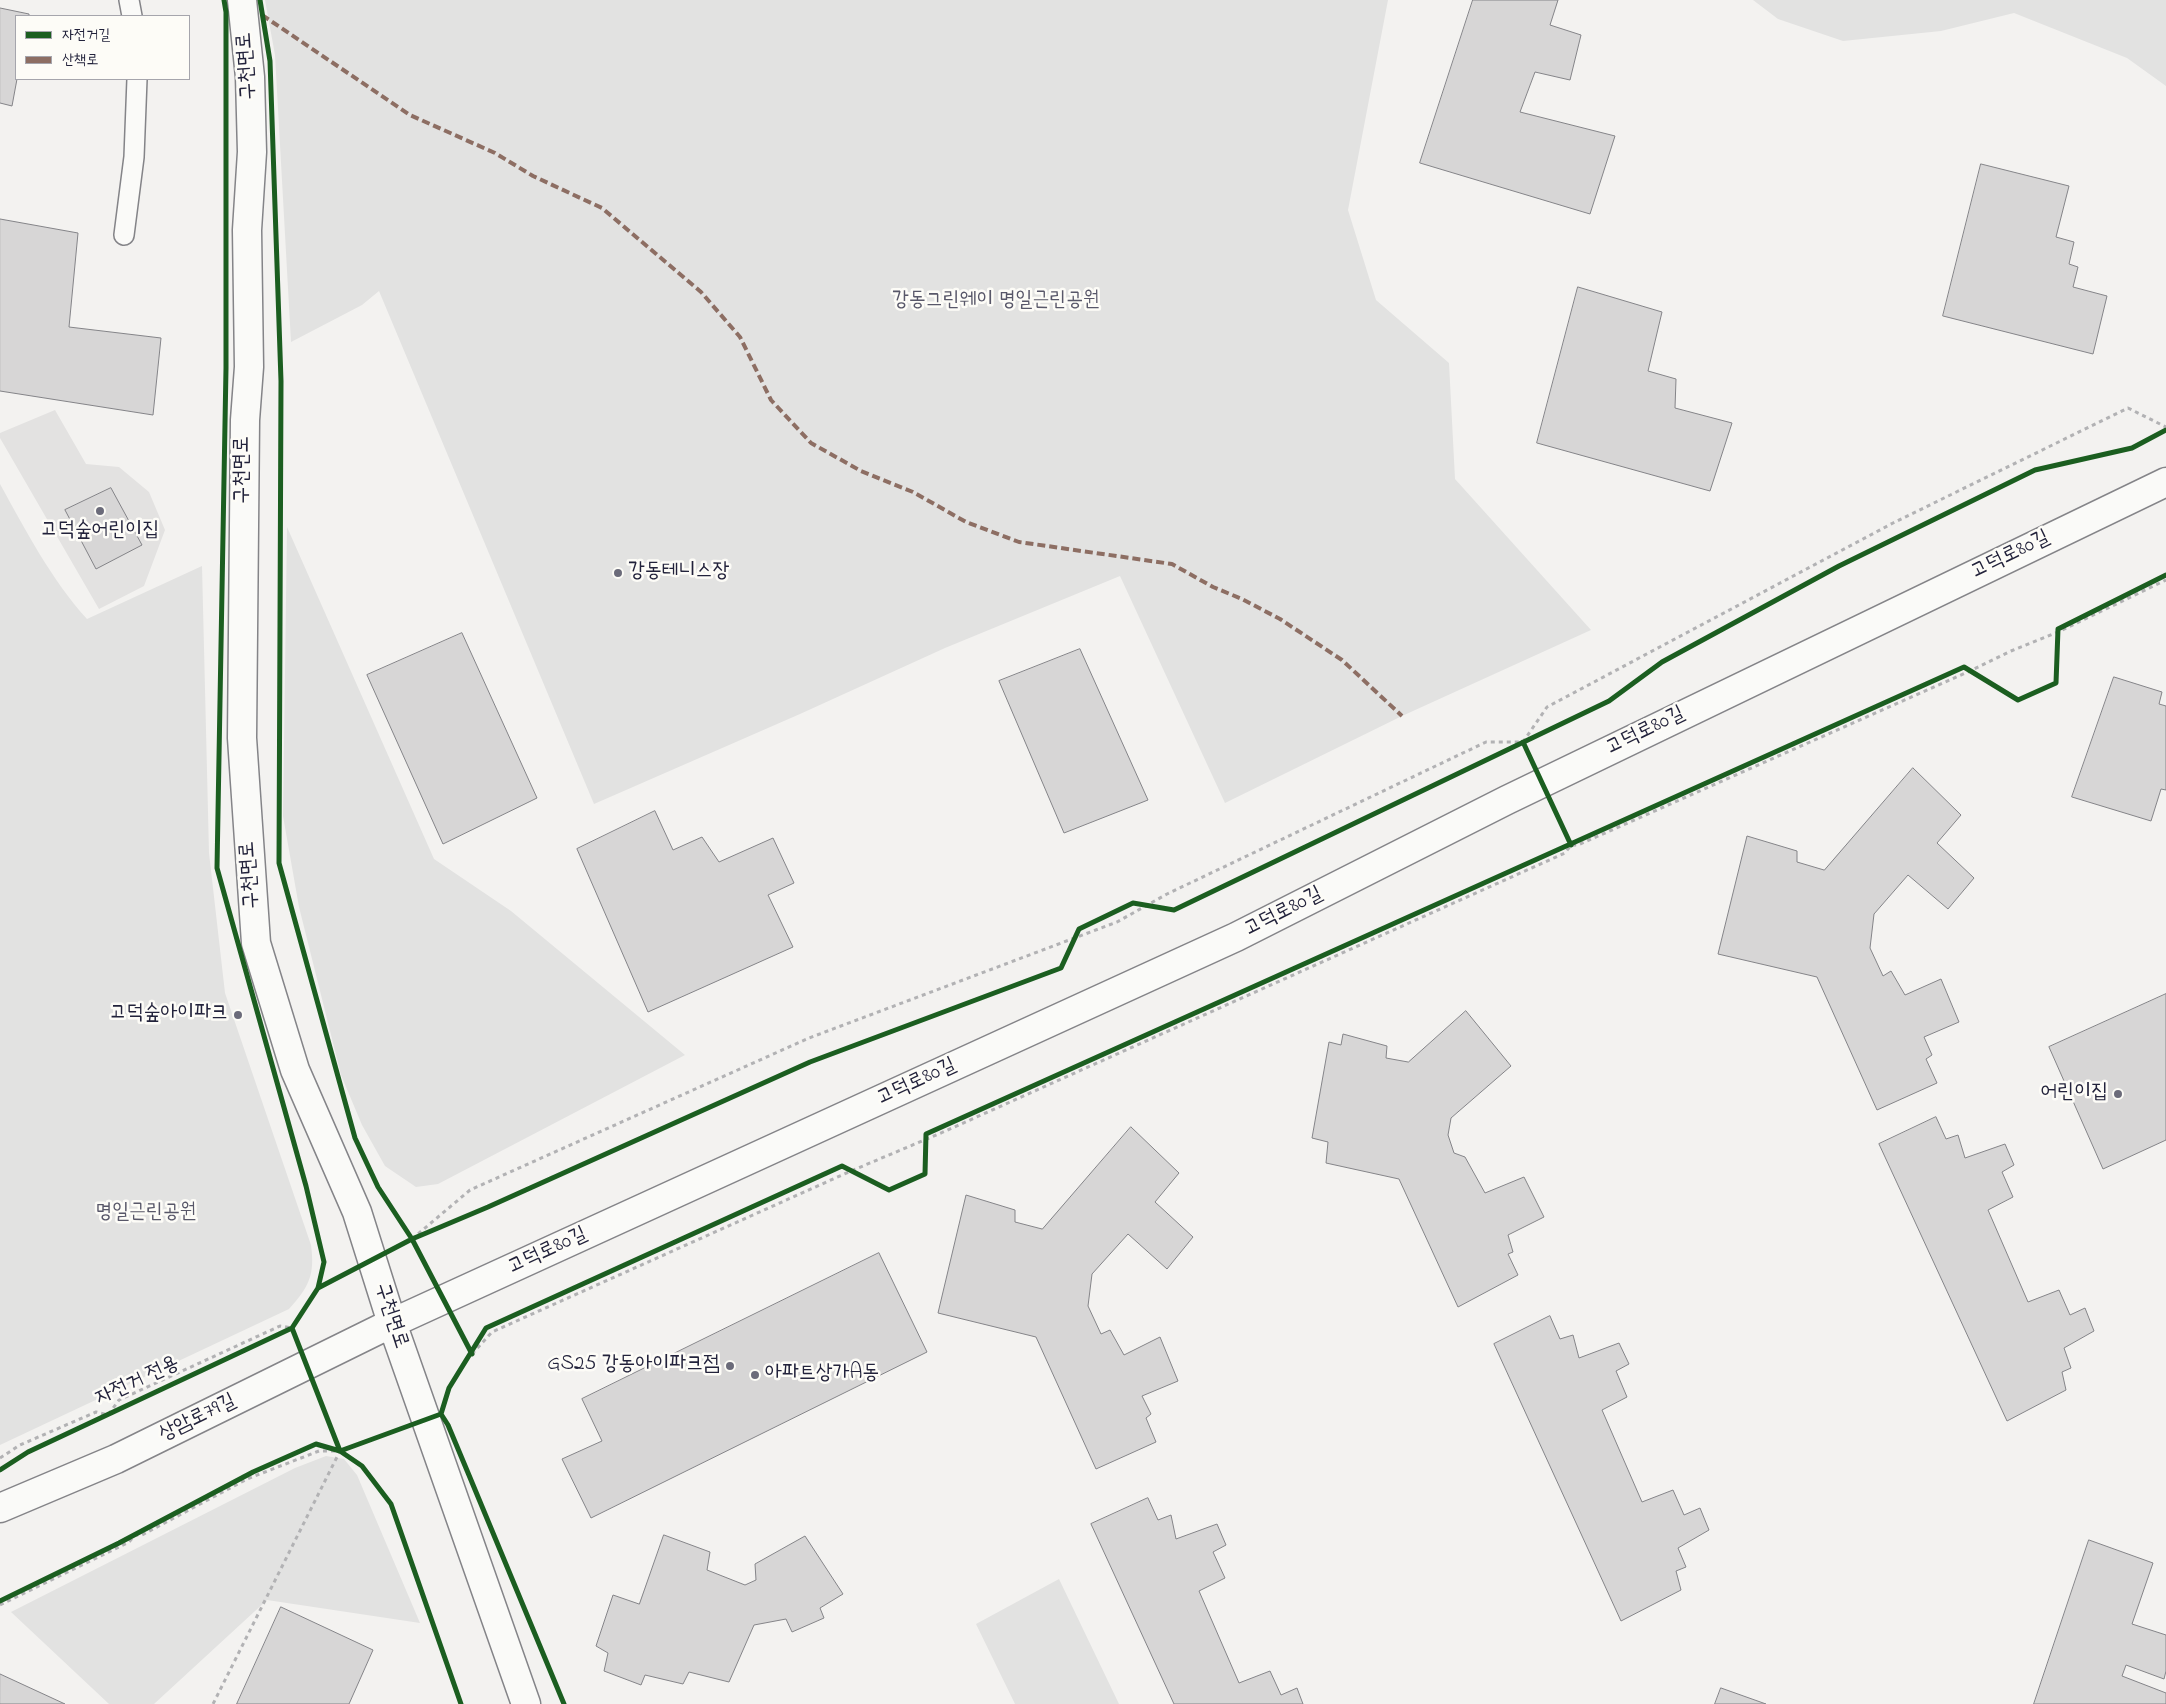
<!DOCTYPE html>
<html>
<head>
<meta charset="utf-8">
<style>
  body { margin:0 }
  #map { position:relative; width:2166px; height:1704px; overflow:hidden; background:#f3f2f0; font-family:"Indie Flower","Poor Story",sans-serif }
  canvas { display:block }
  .legend { position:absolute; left:15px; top:15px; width:175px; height:65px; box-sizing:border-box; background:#fdfcf7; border:1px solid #a5a5ac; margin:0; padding:6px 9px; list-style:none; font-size:15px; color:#22223b }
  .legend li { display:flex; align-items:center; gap:10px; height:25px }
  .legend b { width:25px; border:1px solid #a5a5ac }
</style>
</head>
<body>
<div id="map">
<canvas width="2166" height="1704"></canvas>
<ul class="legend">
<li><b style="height:6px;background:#1b5e20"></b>자전거길</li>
<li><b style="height:6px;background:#8d6e63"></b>산책로</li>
</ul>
</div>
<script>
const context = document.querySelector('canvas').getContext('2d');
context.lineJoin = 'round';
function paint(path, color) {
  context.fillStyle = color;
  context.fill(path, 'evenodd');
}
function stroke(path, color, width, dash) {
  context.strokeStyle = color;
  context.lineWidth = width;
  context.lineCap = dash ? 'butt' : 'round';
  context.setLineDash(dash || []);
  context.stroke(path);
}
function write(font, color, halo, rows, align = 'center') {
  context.font = font + ' "Indie Flower","Poor Story",sans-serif';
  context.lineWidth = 5;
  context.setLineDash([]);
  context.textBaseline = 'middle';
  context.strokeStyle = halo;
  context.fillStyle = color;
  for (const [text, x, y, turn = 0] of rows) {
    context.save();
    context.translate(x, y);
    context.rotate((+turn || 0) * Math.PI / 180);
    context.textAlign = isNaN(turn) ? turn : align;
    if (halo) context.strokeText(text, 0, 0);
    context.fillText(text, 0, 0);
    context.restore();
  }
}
paint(new Path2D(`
  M 55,410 L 86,464 L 119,467 L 149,492 L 165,530 L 144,586 L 99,609 L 0,438 L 0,433 Z`), '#e3e2e1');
paint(new Path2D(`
  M 265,0 L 1388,0 L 1348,210 L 1376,300 L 1449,363 L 1455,479 L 1591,630 L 1402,716 L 1225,803 L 1120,576 L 945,648 L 800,714 L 594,804 L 379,291 L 362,305 L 291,342 L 275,55 Z
  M 1753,0 L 2166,0 L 2166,86 L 2127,58 L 2014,13 L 1941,31 L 1843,41 L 1778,19 Z
  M 0,484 C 26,531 51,579 87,619 L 202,566 L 209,853 L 225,993 L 311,1245 C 315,1275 309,1287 289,1309 L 0,1445 Z
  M 287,527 L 434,859 L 511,911 L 685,1055 L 438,1184 L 416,1187 L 385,1166 L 362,1125 L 341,1075 L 299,907 L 283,816 Z
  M 326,1456 L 344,1459 L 357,1475 L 420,1623 L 267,1600 L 154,1704 L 109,1704 L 11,1612 L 295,1468 Z
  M 1059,1579 L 1119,1704 L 1015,1704 L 976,1624 Z`), '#e2e2e1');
const building = new Path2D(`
  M 1473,0 L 1558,0 L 1550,25 L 1581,35 L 1570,80 L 1535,72 L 1520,112 L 1615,136 L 1590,214 L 1420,163 Z
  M 0,8 L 29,14 L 29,16 L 16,16 L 17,79 L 12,106 L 0,103 Z
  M 1981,164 L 2069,186 L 2056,237 L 2074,242 L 2069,264 L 2078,267 L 2073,287 L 2107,296 L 2093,354 L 1943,316 Z
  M 0,219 L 78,233 L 69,327 L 161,338 L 153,415 L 0,391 Z
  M 1578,287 L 1662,312 L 1648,371 L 1676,379 L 1675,408 L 1732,423 L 1710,491 L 1537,443 Z
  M 111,488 L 142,545 L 96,569 L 65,510 Z
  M 462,633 L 537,798 L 443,844 L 367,675 Z
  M 1080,649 L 1148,800 L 1064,833 L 999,681 Z
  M 2114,677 L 2162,692 L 2159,704 L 2166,706 L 2166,790 L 2161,789 L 2151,821 L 2072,797 Z
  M 1913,768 L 1961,815 L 1937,843 L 1974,878 L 1948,909 L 1908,875 L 1874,914 L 1870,948 L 1883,976 L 1891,971 L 1905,995 L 1941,979 L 1959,1022 L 1924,1037 L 1932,1055 L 1926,1059 L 1937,1083 L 1877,1110 L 1817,977 L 1718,954 L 1747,836 L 1797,851 L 1797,862 L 1824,870 Z
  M 655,811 L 673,850 L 702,837 L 719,862 L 773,838 L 794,883 L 768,895 L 793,947 L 648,1012 L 577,849 Z
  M 2166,994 L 2166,1140 L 2103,1169 L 2049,1047 Z
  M 1466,1011 L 1511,1066 L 1451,1118 L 1448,1135 L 1454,1153 L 1465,1157 L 1485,1193 L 1524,1177 L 1544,1217 L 1508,1235 L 1513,1252 L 1508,1254 L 1518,1275 L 1458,1307 L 1399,1179 L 1326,1163 L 1328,1142 L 1312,1138 L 1329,1042 L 1341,1045 L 1343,1034 L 1387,1046 L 1386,1058 L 1408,1062 Z
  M 1936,1117 L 1946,1139 L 1958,1135 L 1965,1158 L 2005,1144 L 2014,1165 L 2002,1172 L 2013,1197 L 1988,1210 L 2028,1302 L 2059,1290 L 2070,1315 L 2085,1308 L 2094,1331 L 2064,1348 L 2071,1368 L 2062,1372 L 2066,1390 L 2007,1421 L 1879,1144 Z
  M 1131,1127 L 1179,1173 L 1155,1202 L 1193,1237 L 1167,1269 L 1128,1234 L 1092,1274 L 1088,1306 L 1101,1334 L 1110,1330 L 1124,1355 L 1160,1337 L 1178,1381 L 1142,1396 L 1151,1414 L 1146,1418 L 1156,1442 L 1096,1469 L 1036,1337 L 938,1313 L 966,1195 L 1015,1210 L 1015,1222 L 1042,1229 Z
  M 879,1253 L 927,1352 L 591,1518 L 562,1459 L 602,1441 L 582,1399 Z
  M 1550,1316 L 1560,1339 L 1573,1335 L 1579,1358 L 1619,1343 L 1629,1364 L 1616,1371 L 1627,1397 L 1602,1410 L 1642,1502 L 1673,1490 L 1684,1515 L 1700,1508 L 1709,1530 L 1678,1548 L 1686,1567 L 1676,1571 L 1681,1590 L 1621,1621 L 1494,1344 Z
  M 1148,1498 L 1158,1520 L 1171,1515 L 1176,1539 L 1217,1524 L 1226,1545 L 1213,1552 L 1225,1578 L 1199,1591 L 1239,1683 L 1270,1671 L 1281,1695 L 1297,1688 L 1303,1704 L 1174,1704 L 1091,1524 Z
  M 664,1535 L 710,1552 L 707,1570 L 745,1585 L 756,1580 L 755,1564 L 805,1536 L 843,1594 L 820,1608 L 824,1618 L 792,1632 L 786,1619 L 754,1625 L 729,1682 L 689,1672 L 683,1684 L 645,1675 L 641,1685 L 604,1671 L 608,1653 L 596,1646 L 613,1595 L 639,1604 Z
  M 2089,1540 L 2153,1563 L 2132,1624 L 2166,1635 L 2166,1671 L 2164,1679 L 2126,1665 L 2122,1676 L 2166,1693 L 2166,1704 L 2034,1704 Z
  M 281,1607 L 373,1650 L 349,1704 L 237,1704 Z
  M 0,1674 L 65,1704 L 0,1704 Z
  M 1721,1688 L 1766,1704 L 1715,1704 Z`);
paint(building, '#d7d6d6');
stroke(building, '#848488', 1);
const lane = new Path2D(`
  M 129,0 L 132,16
  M 124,235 L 134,157 L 137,79`);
const street = new Path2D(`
  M 242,0 L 250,77 L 252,152 L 247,230 L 249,367 L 245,420 L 242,738 L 256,943 L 295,1070 L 357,1212 L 392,1323 L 526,1704
  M 0,1508 L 116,1459 L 392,1323 L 1236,937 L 1507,800 L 2166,482`);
stroke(lane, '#848488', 22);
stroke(street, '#848488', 31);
stroke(new Path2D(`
  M 412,1239 L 470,1190 L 809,1038 L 1117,922 L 1167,894 L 1486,742 L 1523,742 L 1547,707 L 1893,523 L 2128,408 L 2166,427
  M 472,1354 L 492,1332 L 851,1171 L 941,1133 L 1565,853 L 1571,845 L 1578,845 L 1970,671 L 2011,651 L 2058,632 L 2166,580
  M 0,1458 L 20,1445 L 96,1412 L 108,1415 L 119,1400 L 280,1326 L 292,1328
  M 0,1605 L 129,1542 L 135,1535 L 142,1535 L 247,1479 L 319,1451 L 340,1451 L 213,1704`), '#b2b2b4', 3, [4, 4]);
stroke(lane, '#fafaf8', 19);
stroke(street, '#fafaf8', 28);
stroke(new Path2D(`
  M 262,15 L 410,115 L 495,153 L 533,176 L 602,208 L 701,292 L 740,337 L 771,400 L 811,443 L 861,471 L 913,492 L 966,522 L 1019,542 L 1172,564 L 1213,587 L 1242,599 L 1280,619 L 1342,660 L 1402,716`), '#8d6e63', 4, [8, 4]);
stroke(new Path2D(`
  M 224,0 L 226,12 L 226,368 L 217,868 L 306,1186 L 324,1262 L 318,1288 L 292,1328
  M 260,0 L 270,61 L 281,381 L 279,863 L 355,1138 L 378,1187 L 412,1239 L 472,1354
  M 1523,742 L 1571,845
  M 318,1288 L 412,1239 L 488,1207 L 810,1062 L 1061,968 L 1079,929 L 1133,903 L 1174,910 L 1609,701 L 1662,662 L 1839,566 L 2035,470 L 2132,448 L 2166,430
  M 292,1328 L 340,1451
  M 441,1414 L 449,1388 L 486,1328 L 842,1166 L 889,1190 L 925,1174 L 926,1134 L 1964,667 L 2018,700 L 2056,683 L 2058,629 L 2166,575
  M 441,1414 L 448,1425 L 471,1480 L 564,1704
  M 340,1451 L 441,1414
  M 0,1470 L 28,1452 L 292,1328
  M 0,1601 L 119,1543 L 253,1472 L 316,1444 L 340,1451 L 362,1466 L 391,1504 L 461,1704`), '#1b5e20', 5);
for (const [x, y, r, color] of [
  [100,511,5,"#6b6b7a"],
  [618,573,5,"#6b6b7a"],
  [238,1015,5,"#6b6b7a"],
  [2118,1094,5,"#6b6b7a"],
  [730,1366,5,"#6b6b7a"],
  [755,1375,5,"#6b6b7a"]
]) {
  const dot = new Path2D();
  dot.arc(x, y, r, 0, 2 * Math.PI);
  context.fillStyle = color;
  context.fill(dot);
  stroke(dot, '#fdfcf7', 2);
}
write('21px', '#22223b', '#fdfcf7', [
  ["구천면로",248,66,-94],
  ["구천면로",244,470,-90],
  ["고덕로80길",2011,556,-26],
  ["고덕로80길",1646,732,-26],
  ["구천면로",251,875,-94],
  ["고덕로80길",1284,913,-27],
  ["고덕로80길",917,1083,-25],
  ["고덕로80길",548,1252,-25],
  ["구천면로",390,1316,72],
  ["자전거 전용",138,1382,-25],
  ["상암로79길",198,1419,-26]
]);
write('21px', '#585769', '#fdfcf7', [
  ["강동그린웨이 명일근린공원",996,302],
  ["명일근린공원",146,1214]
]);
write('21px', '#22223b', '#fdfcf7', [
  ["고덕숲어린이집",100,532,"center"],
  ["강동테니스장",628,573,"left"],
  ["고덕숲아이파크",228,1015],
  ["어린이집",2108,1094],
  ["GS25 강동아이파크점",720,1366],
  ["아파트상가A동",765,1375,"left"]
], 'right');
</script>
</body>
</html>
